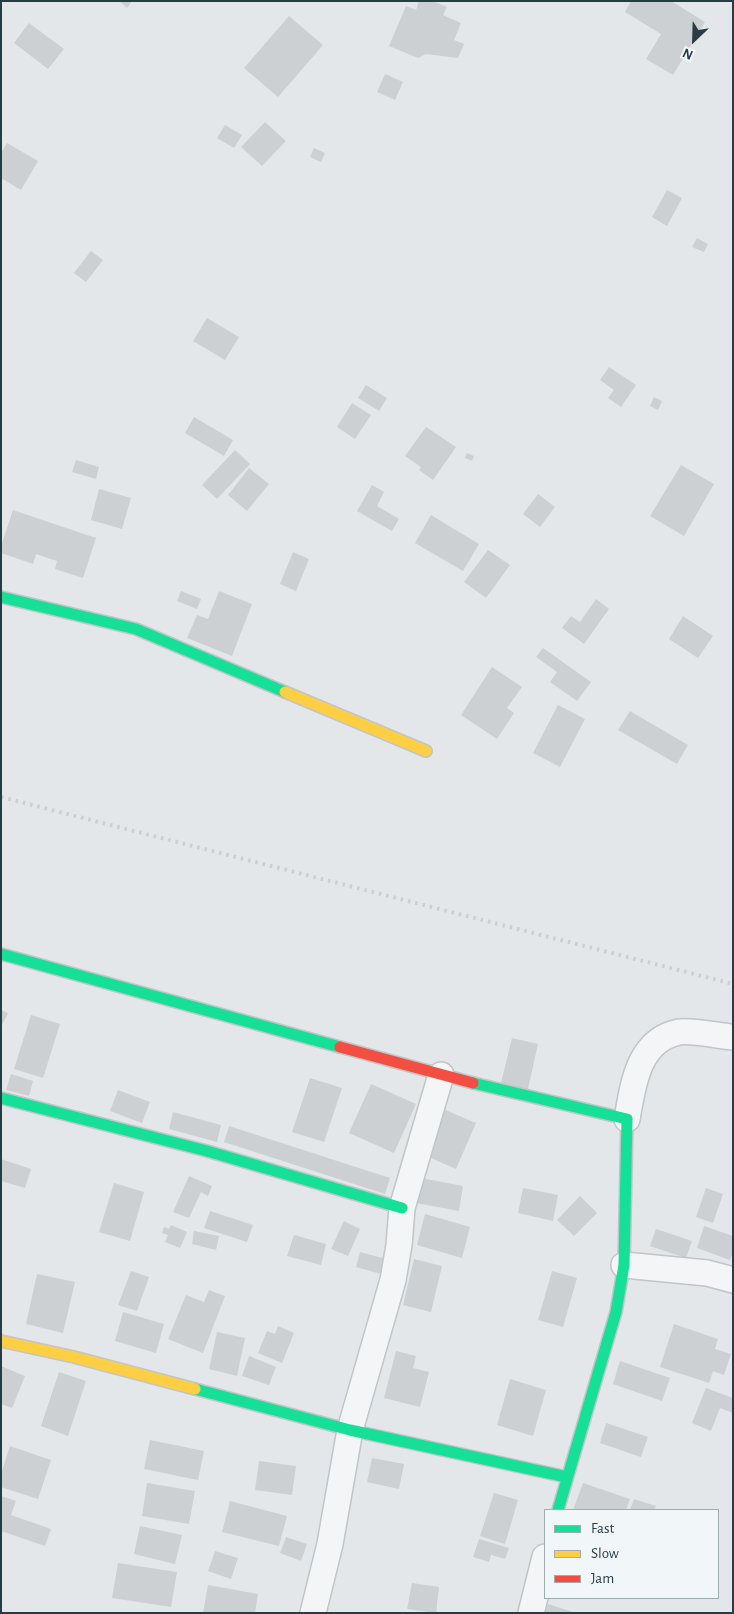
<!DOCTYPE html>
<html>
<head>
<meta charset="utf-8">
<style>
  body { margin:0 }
  #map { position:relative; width:734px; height:1614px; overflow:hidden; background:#e3e7e9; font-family:"Alegreya Sans",sans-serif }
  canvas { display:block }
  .frame { position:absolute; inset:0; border:2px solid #283c45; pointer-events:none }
  .legend { position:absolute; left:544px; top:1509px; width:175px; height:90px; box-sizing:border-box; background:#f1f6f8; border:1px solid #a1acb0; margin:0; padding:6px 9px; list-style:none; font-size:15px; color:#283c45 }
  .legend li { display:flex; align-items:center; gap:10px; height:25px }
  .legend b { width:25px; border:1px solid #a1acb0 }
  .north { position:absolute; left:669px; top:15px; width:50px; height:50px; -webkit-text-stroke:4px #f1f6f8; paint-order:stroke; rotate:204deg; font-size:14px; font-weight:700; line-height:20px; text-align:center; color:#283c45 }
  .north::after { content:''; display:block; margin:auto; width:18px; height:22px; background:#283c45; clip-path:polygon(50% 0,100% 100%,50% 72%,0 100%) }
</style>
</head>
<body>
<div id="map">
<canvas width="734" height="1614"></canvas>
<div class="frame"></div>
<ul class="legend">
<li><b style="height:6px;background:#16e098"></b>Fast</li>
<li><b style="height:6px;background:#ffcf43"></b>Slow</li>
<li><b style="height:6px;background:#f24e42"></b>Jam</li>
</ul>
<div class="north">N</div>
</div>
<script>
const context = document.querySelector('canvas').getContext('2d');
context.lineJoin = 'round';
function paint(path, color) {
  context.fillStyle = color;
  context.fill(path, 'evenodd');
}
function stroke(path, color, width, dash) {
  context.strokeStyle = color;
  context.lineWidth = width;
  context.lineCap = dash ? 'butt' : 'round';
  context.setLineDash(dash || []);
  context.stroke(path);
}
paint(new Path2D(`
  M 119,1 L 132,1 L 127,8 Z
  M 419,1 L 432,1 L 447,7 L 443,15 L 461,23 L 454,40 L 464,44 L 458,58 L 426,54 L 418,58 L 389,46 L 406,6 L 416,10 Z
  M 631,1 L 671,1 L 705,22 L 673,75 L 646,59 L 661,34 L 625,12 Z
  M 289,16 L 323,45 L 278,97 L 244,68 Z
  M 29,23 L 64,49 L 48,69 L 14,43 Z
  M 385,74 L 403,82 L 395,100 L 377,92 Z
  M 265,122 L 286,141 L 262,166 L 241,147 Z
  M 225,125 L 242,135 L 234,148 L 217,138 Z
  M 7,143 L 38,161 L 21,190 L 1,178 L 1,153 Z
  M 314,148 L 325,153 L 321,162 L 310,157 Z
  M 667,190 L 682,198 L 667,226 L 652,217 Z
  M 697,238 L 708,244 L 704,252 L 692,247 Z
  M 91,251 L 103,260 L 86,282 L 74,273 Z
  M 207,318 L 239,337 L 225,360 L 193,341 Z
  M 609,367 L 636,385 L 621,407 L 608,398 L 614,390 L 600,380 Z
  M 366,385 L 387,398 L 379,411 L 358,398 Z
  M 654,397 L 662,401 L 658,410 L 650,406 Z
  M 352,403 L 371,415 L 355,439 L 337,427 Z
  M 194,417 L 233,440 L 224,456 L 185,433 Z
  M 426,427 L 456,447 L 433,480 L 419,470 L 421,467 L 405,456 Z
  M 235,450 L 250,464 L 217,499 L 202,485 Z
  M 467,453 L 474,456 L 472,461 L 465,458 Z
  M 76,460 L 99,467 L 96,479 L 72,472 Z
  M 681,465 L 714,484 L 684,536 L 650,516 Z
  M 249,468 L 269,484 L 247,511 L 228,495 Z
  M 372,485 L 384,492 L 377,506 L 399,519 L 392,531 L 357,511 Z
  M 99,489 L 131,498 L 122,529 L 91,520 Z
  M 538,494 L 555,507 L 540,527 L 523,514 Z
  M 13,510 L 96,538 L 83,578 L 55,569 L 57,561 L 36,554 L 33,564 L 1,553 L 1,546 Z
  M 431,515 L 479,544 L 463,571 L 415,543 Z
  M 488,550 L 510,565 L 486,598 L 464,582 Z
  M 293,552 L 309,559 L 296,591 L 280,584 Z
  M 181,591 L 201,599 L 197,609 L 177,601 Z
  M 219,591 L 252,604 L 232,656 L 187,638 L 197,615 L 208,619 Z
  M 596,599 L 609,609 L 584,644 L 562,628 L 571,616 L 580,622 Z
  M 683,616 L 713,636 L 698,658 L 669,639 Z
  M 543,648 L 591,682 L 577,701 L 550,682 L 557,672 L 536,657 Z
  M 492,667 L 522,687 L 507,708 L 514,713 L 497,739 L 461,715 Z
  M 558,705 L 585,719 L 560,767 L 533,753 Z
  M 630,711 L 688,745 L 677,764 L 618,730 Z
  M 1,1010 L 8,1013 L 1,1027 Z
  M 31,1015 L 60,1024 L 43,1078 L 14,1069 Z
  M 512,1038 L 538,1044 L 527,1093 L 500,1087 Z
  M 11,1074 L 33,1081 L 29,1096 L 6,1090 Z
  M 310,1078 L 342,1088 L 324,1142 L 292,1132 Z
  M 371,1084 L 416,1104 L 394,1153 L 349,1133 Z
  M 118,1090 L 150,1102 L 142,1123 L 110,1111 Z
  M 443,1109 L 476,1123 L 456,1169 L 424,1155 Z
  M 173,1112 L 221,1125 L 217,1142 L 169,1129 Z
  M 229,1126 L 390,1178 L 385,1194 L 224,1142 Z
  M 1,1159 L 31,1169 L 25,1188 L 1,1181 Z
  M 189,1176 L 212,1186 L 208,1196 L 201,1192 L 189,1218 L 173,1212 Z
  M 416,1177 L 463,1186 L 459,1211 L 411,1202 Z
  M 114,1183 L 144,1192 L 130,1241 L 99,1232 Z
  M 523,1188 L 558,1195 L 553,1221 L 518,1213 Z
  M 706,1188 L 723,1194 L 713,1223 L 696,1217 Z
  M 580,1196 L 597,1213 L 574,1236 L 557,1220 Z
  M 210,1211 L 253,1225 L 247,1242 L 204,1228 Z
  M 425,1214 L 470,1227 L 462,1258 L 417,1245 Z
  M 344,1221 L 360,1229 L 348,1256 L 331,1249 Z
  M 171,1225 L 187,1232 L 180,1248 L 165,1242 L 168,1235 L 162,1233 L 164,1227 L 169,1229 Z
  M 704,1226 L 733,1236 L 733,1253 L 730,1260 L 697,1248 Z
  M 656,1229 L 692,1241 L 686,1258 L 650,1246 Z
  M 194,1231 L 219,1236 L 216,1250 L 192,1244 Z
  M 294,1235 L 326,1244 L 321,1265 L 287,1256 Z
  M 360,1252 L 386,1259 L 381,1274 L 356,1267 Z
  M 414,1259 L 442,1266 L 431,1312 L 403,1305 Z
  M 131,1271 L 149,1277 L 137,1311 L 118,1305 Z
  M 552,1271 L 577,1278 L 563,1327 L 538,1320 Z
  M 37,1274 L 75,1282 L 63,1333 L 26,1324 Z
  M 209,1290 L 225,1296 L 203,1353 L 168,1339 L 186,1295 L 204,1302 Z
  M 123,1312 L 164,1324 L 156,1353 L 115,1341 Z
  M 674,1324 L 718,1339 L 715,1349 L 731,1354 L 724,1375 L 713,1371 L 709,1383 L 660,1367 Z
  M 278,1326 L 294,1333 L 282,1363 L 258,1353 L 267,1331 L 275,1334 Z
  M 217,1332 L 245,1338 L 237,1376 L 209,1369 Z
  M 396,1351 L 416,1356 L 413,1368 L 429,1372 L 420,1407 L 384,1398 Z
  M 249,1356 L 276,1367 L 269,1385 L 242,1376 Z
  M 620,1361 L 670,1378 L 662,1401 L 613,1384 Z
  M 1,1366 L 25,1376 L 12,1408 L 1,1404 Z
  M 59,1372 L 86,1381 L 68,1436 L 41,1426 Z
  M 510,1379 L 546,1390 L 533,1436 L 497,1425 Z
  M 706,1388 L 733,1398 L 733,1413 L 720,1408 L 711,1431 L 692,1423 Z
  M 606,1423 L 648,1437 L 641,1457 L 600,1443 Z
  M 150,1440 L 204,1451 L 198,1480 L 144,1469 Z
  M 10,1446 L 51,1460 L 38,1499 L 1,1487 L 1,1474 Z
  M 372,1458 L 404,1464 L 399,1489 L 367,1482 Z
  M 259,1461 L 296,1466 L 292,1495 L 255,1490 Z
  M 147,1483 L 195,1491 L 189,1524 L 142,1516 Z
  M 583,1483 L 630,1499 L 626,1510 L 573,1510 Z
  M 494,1493 L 518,1500 L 505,1544 L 480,1536 Z
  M 1,1496 L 16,1501 L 11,1515 L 51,1529 L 45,1546 L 1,1531 Z
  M 634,1499 L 656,1506 L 654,1510 L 630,1510 Z
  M 230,1501 L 287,1516 L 279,1546 L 222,1532 Z
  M 140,1526 L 182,1535 L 175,1564 L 134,1554 Z
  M 286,1537 L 307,1544 L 301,1561 L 280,1553 Z
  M 479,1539 L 509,1548 L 505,1559 L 491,1555 L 489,1562 L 473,1557 Z
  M 215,1551 L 238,1558 L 231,1579 L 208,1571 Z
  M 118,1563 L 177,1572 L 171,1607 L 112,1598 Z
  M 412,1583 L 439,1587 L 436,1613 L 407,1609 Z
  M 208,1585 L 258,1594 L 255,1613 L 203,1613 Z
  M 548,1604 L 573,1612 L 573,1613 L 545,1613 Z`), '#ccd0d2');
const street = new Path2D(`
  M 627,1119 C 633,1085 638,1040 679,1032 C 689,1030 721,1036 733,1037
  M 624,1265 L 707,1273 L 733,1280
  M 313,1613 L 330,1544 L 350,1430 L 393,1280 L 399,1245 L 402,1208 L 441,1075
  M 531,1613 L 545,1557`);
const fast = new Path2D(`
  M 1,597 L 136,629 L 285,692
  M 1,954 L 340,1047
  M 473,1083 L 627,1119 L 624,1265 L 616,1312 L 558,1510
  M 1,1098 L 207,1151 L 402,1208
  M 195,1389 L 350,1430 L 567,1477`);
const slow = new Path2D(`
  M 285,692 L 426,751
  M 1,1341 L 74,1357 L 195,1389`);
const jam = new Path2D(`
  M 340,1047 L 473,1083`);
stroke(street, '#c1c5c7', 28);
stroke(fast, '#c1c5c7', 14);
stroke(slow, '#c1c5c7', 14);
stroke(jam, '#c1c5c7', 14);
stroke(street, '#f3f5f6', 25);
stroke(fast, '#16e098', 11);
stroke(slow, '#ffcf43', 11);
stroke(jam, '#f24e42', 11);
stroke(new Path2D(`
  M 1,797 L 733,984`), '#cccfd0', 4, [2.5, 5]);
</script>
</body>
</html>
